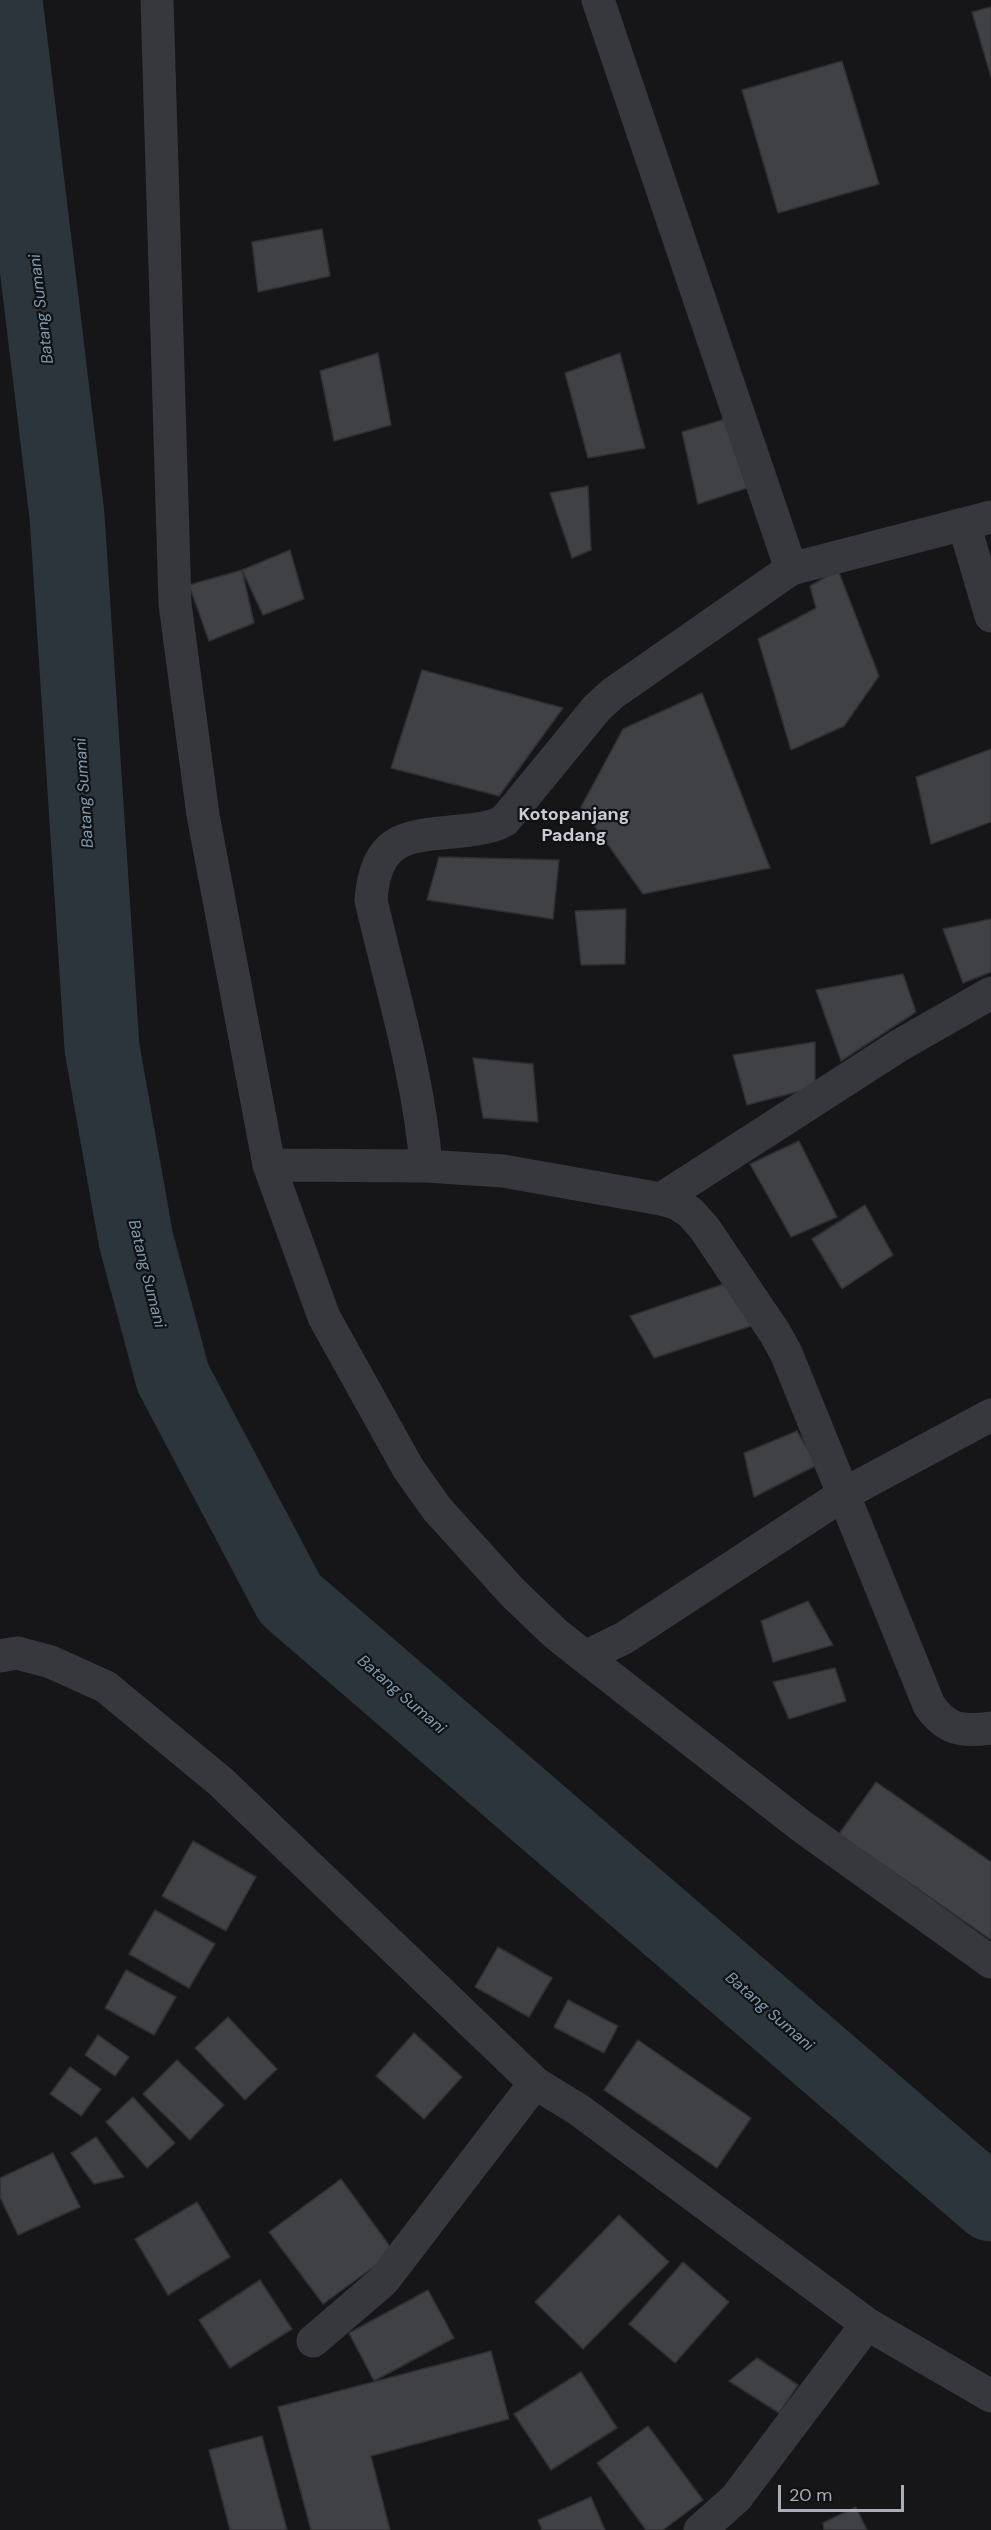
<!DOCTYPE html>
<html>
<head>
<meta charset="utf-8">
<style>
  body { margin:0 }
  #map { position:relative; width:991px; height:2530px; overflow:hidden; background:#161618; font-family:"DM Sans",sans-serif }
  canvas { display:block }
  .scale { position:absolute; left:778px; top:2485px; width:126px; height:27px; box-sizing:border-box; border:3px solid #a8adb8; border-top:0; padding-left:8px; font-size:18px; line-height:21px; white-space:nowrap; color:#a8adb8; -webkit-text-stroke:4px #111113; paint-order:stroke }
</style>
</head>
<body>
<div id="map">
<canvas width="991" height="2530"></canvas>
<div class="scale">20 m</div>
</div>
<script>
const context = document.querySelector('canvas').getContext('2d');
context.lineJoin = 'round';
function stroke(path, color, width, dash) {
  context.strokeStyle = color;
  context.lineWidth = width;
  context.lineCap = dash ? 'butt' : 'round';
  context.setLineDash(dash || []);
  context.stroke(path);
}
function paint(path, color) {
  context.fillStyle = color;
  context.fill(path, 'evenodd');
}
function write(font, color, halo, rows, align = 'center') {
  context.font = font + ' "DM Sans",sans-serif';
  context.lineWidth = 4.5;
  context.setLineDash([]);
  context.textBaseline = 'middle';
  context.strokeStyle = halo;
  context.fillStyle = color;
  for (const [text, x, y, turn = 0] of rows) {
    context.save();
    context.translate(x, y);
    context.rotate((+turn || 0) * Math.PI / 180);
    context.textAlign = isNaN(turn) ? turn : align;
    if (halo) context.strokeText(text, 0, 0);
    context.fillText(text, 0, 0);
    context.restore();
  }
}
stroke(new Path2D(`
  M 5,0 L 67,516 L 102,1048 L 136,1240 L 173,1378 L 290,1599 L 991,2204`), '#2c353c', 75);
const building = new Path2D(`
  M 991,7 L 991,77 L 972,12 Z
  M 842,61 L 879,184 L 778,213 L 742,90 Z
  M 322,229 L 330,276 L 258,292 L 252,242 Z
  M 378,353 L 391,425 L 334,441 L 320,371 Z
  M 620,353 L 645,448 L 588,458 L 565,373 Z
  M 729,418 L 747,488 L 698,504 L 682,432 Z
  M 588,486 L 591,550 L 572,558 L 550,493 Z
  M 290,550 L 304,599 L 263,615 L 242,570 Z
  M 242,570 L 254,623 L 209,641 L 189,585 Z
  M 838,570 L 879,676 L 844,726 L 791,750 L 758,639 L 816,608 L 810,586 Z
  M 422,670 L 563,708 L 499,796 L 391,768 Z
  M 702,693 L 770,868 L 643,894 L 581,807 L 623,729 Z
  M 991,749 L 991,822 L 931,844 L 916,777 Z
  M 439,857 L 559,860 L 553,919 L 427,900 Z
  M 626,909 L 625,964 L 581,965 L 575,911 Z
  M 991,919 L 991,972 L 963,983 L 943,929 Z
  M 903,974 L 916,1012 L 841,1061 L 816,990 Z
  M 815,1042 L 815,1087 L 747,1105 L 733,1055 Z
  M 473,1058 L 533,1064 L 538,1122 L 483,1118 Z
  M 799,1141 L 837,1217 L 791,1237 L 750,1164 Z
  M 865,1205 L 893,1255 L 842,1289 L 812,1239 Z
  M 727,1283 L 754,1325 L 654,1358 L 630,1316 Z
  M 797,1431 L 817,1465 L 754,1497 L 744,1453 Z
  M 808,1601 L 833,1645 L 773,1662 L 761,1621 Z
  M 835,1668 L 846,1701 L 789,1719 L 773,1682 Z
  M 876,1782 L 991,1862 L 991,1940 L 839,1834 Z
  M 193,1841 L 256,1877 L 226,1931 L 162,1896 Z
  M 155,1910 L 215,1944 L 189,1988 L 129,1954 Z
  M 498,1947 L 552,1978 L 529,2017 L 475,1987 Z
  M 126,1970 L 176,1997 L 154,2035 L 105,2008 Z
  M 568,2000 L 618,2026 L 604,2053 L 554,2027 Z
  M 228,2017 L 277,2069 L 245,2100 L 195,2048 Z
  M 414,2033 L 462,2077 L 424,2119 L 376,2076 Z
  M 98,2035 L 129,2057 L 115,2076 L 85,2055 Z
  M 638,2040 L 751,2118 L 717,2168 L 604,2090 Z
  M 177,2060 L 224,2105 L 190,2140 L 143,2094 Z
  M 70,2067 L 101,2089 L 81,2116 L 50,2094 Z
  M 133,2097 L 175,2143 L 147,2168 L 106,2122 Z
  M 96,2137 L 124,2177 L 94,2184 L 71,2153 Z
  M 53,2153 L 80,2207 L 18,2235 L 0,2197 L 0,2178 Z
  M 341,2179 L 394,2252 L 323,2304 L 269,2232 Z
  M 197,2202 L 230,2257 L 168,2295 L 135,2239 Z
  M 619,2215 L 669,2262 L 583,2349 L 535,2302 Z
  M 683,2262 L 729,2302 L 675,2363 L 629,2324 Z
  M 260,2280 L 292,2329 L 230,2368 L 199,2320 Z
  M 428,2290 L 454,2338 L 374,2381 L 349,2333 Z
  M 491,2351 L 509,2419 L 371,2456 L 390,2530 L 311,2530 L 278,2407 Z
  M 757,2358 L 798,2385 L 779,2413 L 729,2381 Z
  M 581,2372 L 617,2428 L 551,2470 L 514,2414 Z
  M 648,2426 L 703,2500 L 663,2530 L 646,2530 L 597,2463 Z
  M 262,2436 L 287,2530 L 230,2530 L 209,2450 Z
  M 591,2497 L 605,2530 L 542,2530 L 538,2520 Z
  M 856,2507 L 867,2530 L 824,2530 L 823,2523 Z`);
paint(building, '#404145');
stroke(building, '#303034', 1.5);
stroke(new Path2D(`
  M 157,0 L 175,604 L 203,815 L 269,1165 L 324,1317 L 408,1468 L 437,1509 L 513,1593 L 556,1634 L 585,1657 L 624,1638 L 844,1494 L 991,1415
  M 598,0 L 791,569 L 991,517
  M 964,524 L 991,616
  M 269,1165 L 426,1166 L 503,1171 L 661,1199 L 678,1204 L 691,1213 L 705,1229 L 775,1333 L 786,1353 L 929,1705 C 946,1730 962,1732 991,1728
  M 426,1166 C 419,1076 391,987 371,900 C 376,830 413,837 470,830 C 483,828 494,827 505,820 L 596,709 L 612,694 L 791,569
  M 661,1199 L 900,1045 L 991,993
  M 0,1656 L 17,1653 L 51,1662 L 106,1687 L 221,1782 L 535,2083
  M 585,1657 L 800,1825 L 991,1962
  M 313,2341 L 383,2281 L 535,2083 L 579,2110 L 867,2324 L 991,2396
  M 700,2530 L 736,2498 L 867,2324`), '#37383d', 33);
write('italic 16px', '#7f9bb3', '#111113', [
  ["Batang Sumani",42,309,-97],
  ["Batang Sumani",85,793,-94],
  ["Batang Sumani",146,1274,76],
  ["Batang Sumani",401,1695,41],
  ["Batang Sumani",769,2012,41]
]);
write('bold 18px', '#c9ccd4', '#111113', [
  ["Kotopanjang",574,815],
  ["Padang",574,836]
]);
</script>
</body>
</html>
